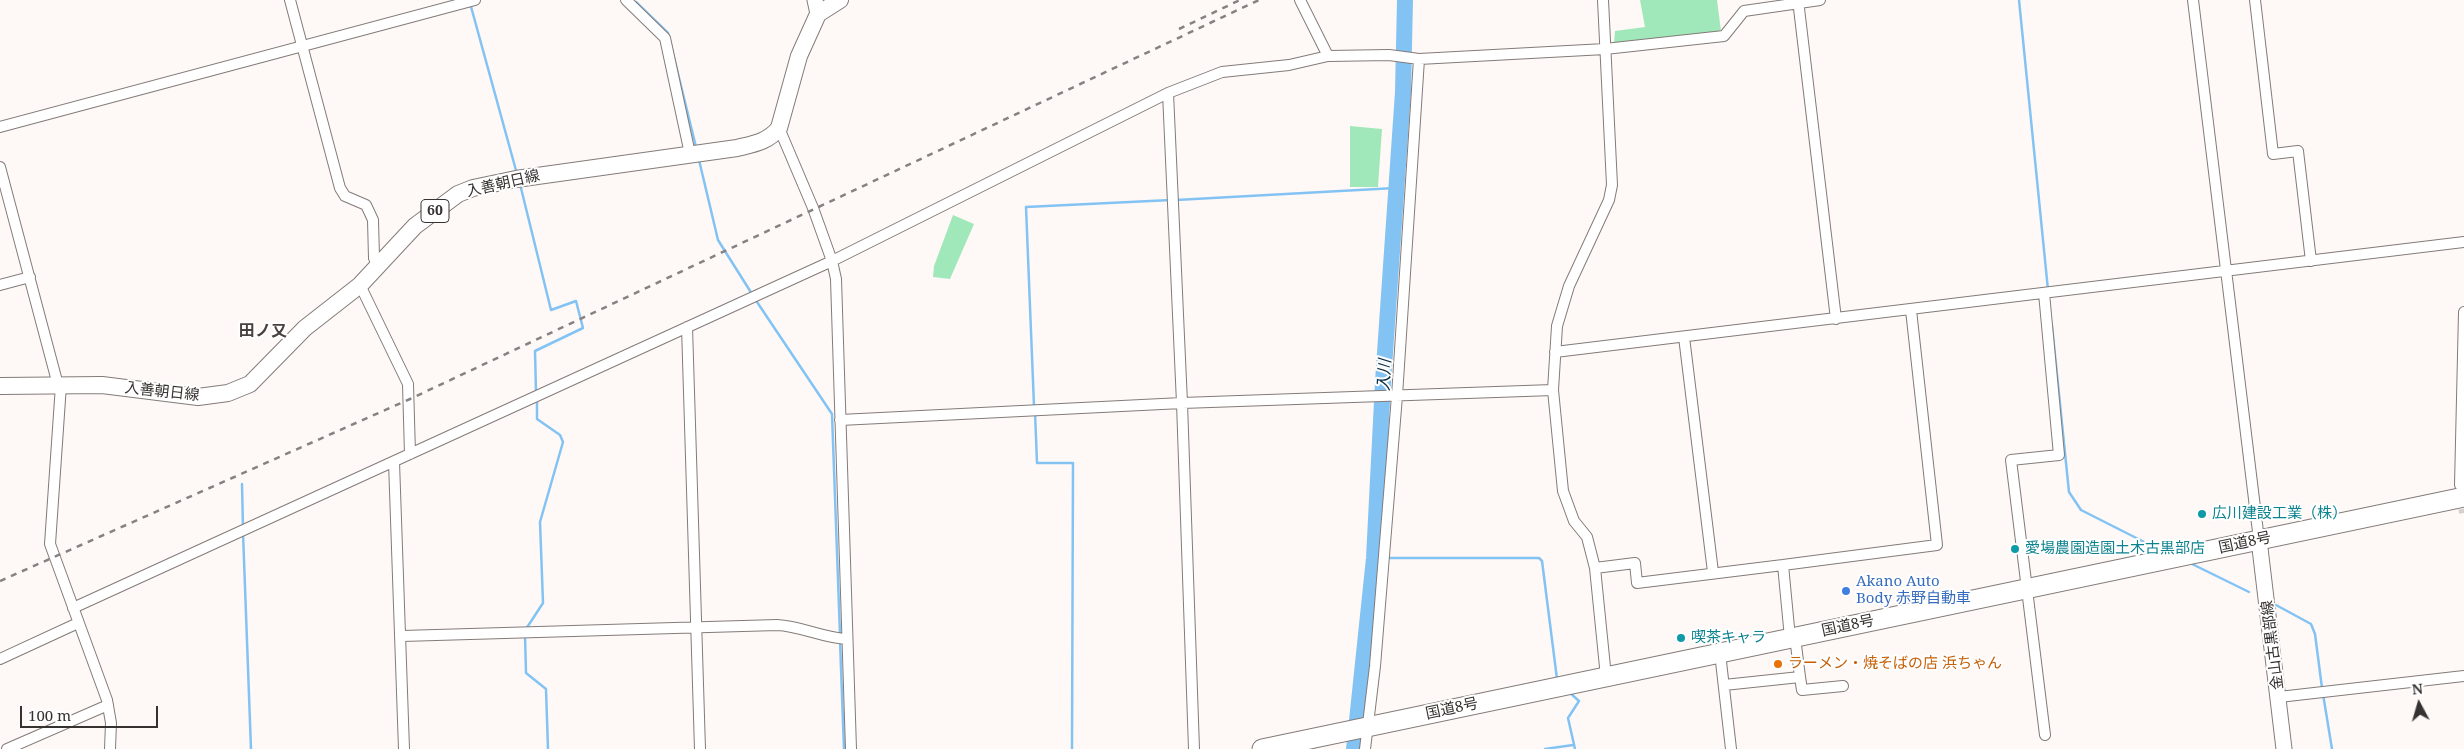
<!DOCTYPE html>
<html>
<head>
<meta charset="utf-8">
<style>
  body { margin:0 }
  #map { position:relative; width:2464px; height:749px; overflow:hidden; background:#fef9f7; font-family:"Noto Serif",serif }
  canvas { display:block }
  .north { position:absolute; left:2394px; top:679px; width:50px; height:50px; -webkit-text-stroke:4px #fff; paint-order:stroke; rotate:354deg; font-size:14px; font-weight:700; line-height:20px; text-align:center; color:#363231 }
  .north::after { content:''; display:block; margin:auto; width:18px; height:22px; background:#363231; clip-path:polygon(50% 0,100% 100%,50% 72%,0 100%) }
  .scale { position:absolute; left:20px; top:706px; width:138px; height:22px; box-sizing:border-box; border:2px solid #363231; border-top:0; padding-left:6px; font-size:15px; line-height:18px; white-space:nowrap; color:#363231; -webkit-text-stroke:4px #fff; paint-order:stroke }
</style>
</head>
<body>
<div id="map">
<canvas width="2464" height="749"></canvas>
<div class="north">N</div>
<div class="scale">100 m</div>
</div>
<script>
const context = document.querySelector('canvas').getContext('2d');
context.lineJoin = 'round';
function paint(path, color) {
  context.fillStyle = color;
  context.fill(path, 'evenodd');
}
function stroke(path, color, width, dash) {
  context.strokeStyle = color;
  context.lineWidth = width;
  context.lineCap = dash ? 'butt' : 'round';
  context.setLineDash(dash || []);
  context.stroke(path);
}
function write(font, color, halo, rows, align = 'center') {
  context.font = font + ' "Noto Serif","Noto Sans JP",serif';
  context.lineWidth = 4;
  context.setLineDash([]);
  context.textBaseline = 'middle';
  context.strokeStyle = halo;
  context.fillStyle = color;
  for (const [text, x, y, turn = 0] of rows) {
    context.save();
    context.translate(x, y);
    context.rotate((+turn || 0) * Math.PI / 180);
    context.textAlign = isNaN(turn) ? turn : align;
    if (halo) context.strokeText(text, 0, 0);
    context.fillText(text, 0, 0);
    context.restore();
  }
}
paint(new Path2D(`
  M 1640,0 L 1717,0 L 1721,31 L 1614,43 L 1615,31 L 1645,27 Z
  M 1350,126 L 1382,129 L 1378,187 L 1350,187 Z
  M 953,215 L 974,224 L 950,279 L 933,277 L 934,266 Z`), '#a0e8b9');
stroke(new Path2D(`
  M 2019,0 L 2048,290
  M 636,2 L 668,33 L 696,147
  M 470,3 L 517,174
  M 699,160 L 718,240 L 752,294
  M 520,184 L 551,310 L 576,301 L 583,328 L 535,351 L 536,392
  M 1176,200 L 1395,188
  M 755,299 L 832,414 L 840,635
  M 2052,326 L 2069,492 L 2081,510 L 2164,552
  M 1034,406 L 1026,207 L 1171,200
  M 1035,412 L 1037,463 L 1073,463 L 1072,749
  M 242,484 L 243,528
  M 243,533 L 251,749
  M 1386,558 L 1539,558 L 1542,561 L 1557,679
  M 2190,563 L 2249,592
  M 2276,605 L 2311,624 L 2315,634 L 2322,688
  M 526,629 L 543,603 L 540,522 L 563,442 L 560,435 L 537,419 L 537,400
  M 525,635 L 526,673 L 546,689 L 548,749
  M 840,641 L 844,749
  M 1569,692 L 1579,701 L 1568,718 L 1575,749
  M 2323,694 L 2332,749
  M 1545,749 L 1573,745`), '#83c3f3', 2.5);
stroke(new Path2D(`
  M 1354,749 L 1374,558 L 1383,382 L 1403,92 L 1405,0`), '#83c3f3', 16);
stroke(new Path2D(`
  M 2461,494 L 2464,513`), '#d6d1cf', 10, [10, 5]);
const street = new Path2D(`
  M 290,0 L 340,188 L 345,196 L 366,205 L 373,220 L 374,258 L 377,266
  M 626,0 L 665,38 L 690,154
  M 1300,0 L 1328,56
  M 1603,0 L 1612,185 L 1609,200 L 1569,286 L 1557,326 L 1553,390 L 1563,491 L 1574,521 L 1587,537 L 1595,568 L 1606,677
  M 1798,0 L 1836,319
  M 2193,0 L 2259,540
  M 2255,0 L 2273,154 L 2298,151 L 2311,261
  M 1168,93 L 1182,403 L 1194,749
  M 0,127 L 475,0
  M 779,128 L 813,208 L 832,261 L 836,279 L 851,749
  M 0,167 L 58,385
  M 0,285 L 30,277
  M 360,285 L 408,384 L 410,454
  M 2044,293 L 2059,455 L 2011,460 L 2045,735
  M 687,327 L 700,749
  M 1684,337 L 1713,572
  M 1555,352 L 2464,242
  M 61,385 L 50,544 L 107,700 L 111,723 L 110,749
  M 840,420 L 1182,403 L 1553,390
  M 394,462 L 404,749
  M 2460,485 L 2464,312
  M 1783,565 L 1937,545 L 1911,310
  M 1595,568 L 1635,563 L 1637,583 L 1783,565 L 1790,638
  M 73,608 L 832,261 L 1168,93 L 1222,72 L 1289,65 L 1328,56 L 1389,55 L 1419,59 L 1605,49 L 1724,36 L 1744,11 L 1820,0
  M 402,636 L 777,625 C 801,626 823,638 847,639
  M 1720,653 L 1731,749
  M 0,659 L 78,623
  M 1800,677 L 1802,690 L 1843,686
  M 1724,685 L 1800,677 L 1795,637
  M 2279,697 L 2464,676
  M 7,749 L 108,705
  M 1365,749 L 1375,666 L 1397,396 L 1419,59`);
const secondary = new Path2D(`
  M 815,0 L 818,14
  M 2259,540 L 2284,749`);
const primary = new Path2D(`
  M 0,386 L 102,385 L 198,397 L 228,393 L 250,384 L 305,328 L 360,285 L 415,226 L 458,194 L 473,188 L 516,179 L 737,148 C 753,144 768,142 779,128 L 799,56 L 818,14 L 840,0`);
const highway = new Path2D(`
  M 1262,749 L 2464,497`);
stroke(street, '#837b78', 12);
stroke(secondary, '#837b78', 17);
stroke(primary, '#837b78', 18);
stroke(highway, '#837b78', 21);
stroke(street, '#fff', 10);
stroke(secondary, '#fff', 15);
stroke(primary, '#fff', 16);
stroke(highway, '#fff', 19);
stroke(new Path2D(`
  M 1179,29 L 1240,0
  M 0,581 L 410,399 L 1259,0`), '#878281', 2.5, [6, 6]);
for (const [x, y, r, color] of [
  [2202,514,5,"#0f9aa8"],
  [2015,549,5,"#0f9aa8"],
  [1846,591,5,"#3f7fe0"],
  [1681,638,5,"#0f9aa8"],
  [1778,664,5,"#e8710a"]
]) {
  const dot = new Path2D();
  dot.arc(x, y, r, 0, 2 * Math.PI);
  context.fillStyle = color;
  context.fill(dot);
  stroke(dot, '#fff', 2);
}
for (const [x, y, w] of [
  [435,211,28]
]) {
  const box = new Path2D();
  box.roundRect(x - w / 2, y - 11.5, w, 23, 4);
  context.fillStyle = '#fff';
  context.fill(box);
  stroke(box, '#363231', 1);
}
write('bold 14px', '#363231', null, [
  ["60",435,211]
]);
write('15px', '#363231', '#fff', [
  ["入善朝日線",503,184,-13],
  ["入善朝日線",162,392,6],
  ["国道8号",2245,543,-12],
  ["国道8号",1848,626,-12],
  ["金山古黒部線",2273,645,-97],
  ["国道8号",1452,709,-12]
]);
write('15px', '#0d838f', '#fff', [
  ["広川建設工業（株）",2212,514],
  ["愛場農園造園土木古黒部店",2025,549],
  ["喫茶キャラ",1691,638]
], 'left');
write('15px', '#366cbe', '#fff', [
  ["Akano Auto",1856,582],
  ["Body 赤野自動車",1856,599]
], 'left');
write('15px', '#c56008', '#fff', [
  ["ラーメン・焼そばの店 浜ちゃん",1788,664]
], 'left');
write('bold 16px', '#48413f', '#fff', [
  ["田ノ又",263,331]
]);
write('italic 16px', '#082d44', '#fff', [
  ["入川",1385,375,-87]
]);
</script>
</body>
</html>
